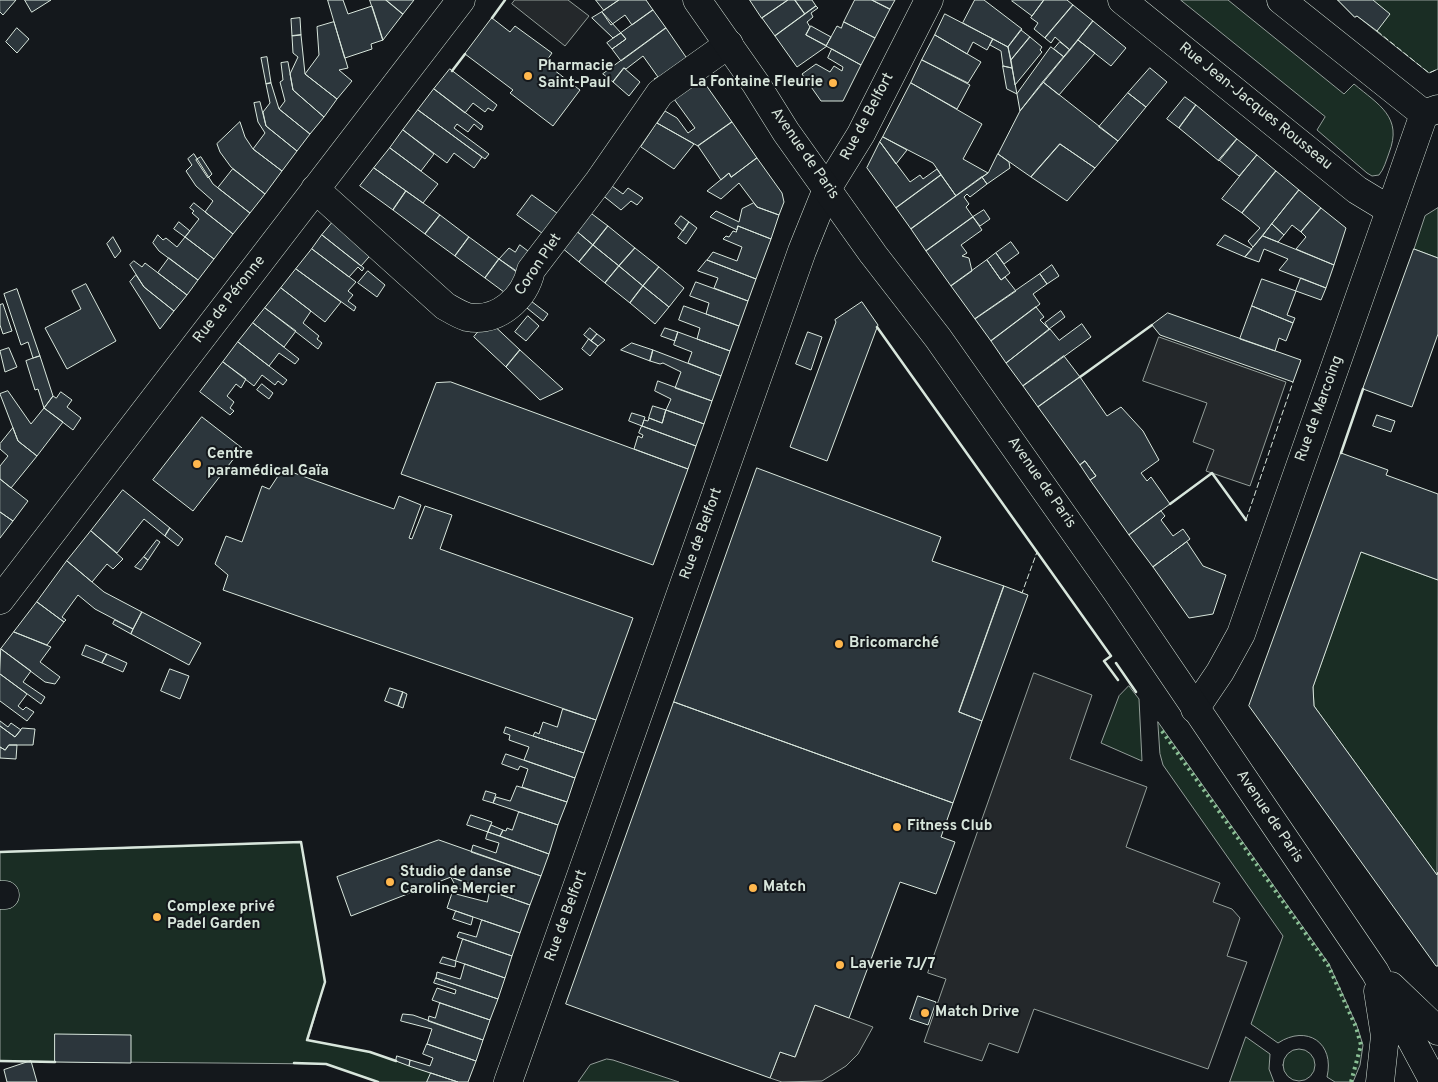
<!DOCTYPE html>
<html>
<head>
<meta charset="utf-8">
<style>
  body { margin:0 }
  canvas { display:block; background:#14181c }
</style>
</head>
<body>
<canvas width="1438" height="1082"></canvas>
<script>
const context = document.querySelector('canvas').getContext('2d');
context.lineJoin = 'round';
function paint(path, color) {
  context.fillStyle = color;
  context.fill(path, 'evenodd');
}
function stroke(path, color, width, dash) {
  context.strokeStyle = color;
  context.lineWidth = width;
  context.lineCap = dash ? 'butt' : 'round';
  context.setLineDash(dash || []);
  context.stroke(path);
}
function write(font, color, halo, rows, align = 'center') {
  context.font = font + ' Overpass,sans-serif';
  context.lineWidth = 4;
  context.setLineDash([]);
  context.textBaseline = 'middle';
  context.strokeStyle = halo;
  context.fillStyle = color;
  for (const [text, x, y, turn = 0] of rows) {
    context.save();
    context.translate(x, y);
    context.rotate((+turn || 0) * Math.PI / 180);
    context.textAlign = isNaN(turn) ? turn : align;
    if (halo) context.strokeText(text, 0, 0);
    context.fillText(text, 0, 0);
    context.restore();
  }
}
const green = new Path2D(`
  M 1181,0 L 1228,0 L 1344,94 L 1354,84 C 1379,105 1403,117 1389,153 C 1386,161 1384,169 1379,175 L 1372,176 L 1367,173 L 1317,130 L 1325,117 Z
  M 1338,0 L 1438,0 L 1438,69 L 1429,73 L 1357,16 L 1355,17 Z
  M 1438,208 L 1438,258 L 1414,249 L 1425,216 Z
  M 1361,552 L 1438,580 L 1437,875 L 1314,706 L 1313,687 Z
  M 1129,686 L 1139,699 L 1142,761 L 1101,743 L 1119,696 Z
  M 1158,722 L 1329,964 L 1357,1026 L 1363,1045 L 1360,1065 L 1353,1082 L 1335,1082 L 1327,1077 C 1335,1043 1307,1024 1278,1043 L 1251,1024 L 1283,936 L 1163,765 L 1160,754 Z
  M 301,842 L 325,982 L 308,1040 L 370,1052 L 458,1082 L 378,1082 L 326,1064 L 0,1061 L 0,852 Z
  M 1246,1037 L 1270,1054 L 1269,1069 L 1274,1082 L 1230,1082 Z
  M1283 1065a16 16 0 1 1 32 0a16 16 0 1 1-32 0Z
  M 607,1059 L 613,1060 L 679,1082 L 578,1082 L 590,1065 Z`);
paint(green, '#1a2d24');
stroke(green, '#939e99', 1);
const parking = new Path2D(`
  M 515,0 L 568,0 L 589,16 L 565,46 L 512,4 Z
  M 1159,337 L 1286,382 L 1250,486 L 1206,471 L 1214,450 L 1193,442 L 1207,403 L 1143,381 Z
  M 1034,673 L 1092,695 L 1070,759 L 1147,787 L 1126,847 L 1220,883 L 1213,902 L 1232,909 L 1240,918 L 1227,956 L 1247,962 L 1208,1069 L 1034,1009 L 1018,1053 L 989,1043 L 982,1061 L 924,1042 L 946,979 L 928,973 Z
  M 815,1005 L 873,1027 L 858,1054 L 846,1066 L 822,1081 L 782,1082 L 770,1078 L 780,1052 L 795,1057 Z`);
paint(parking, '#24282b');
stroke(parking, '#939e99', 1);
const building = new Path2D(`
  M 0,0 L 16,0 L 3,15 L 0,12 Z
  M 25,0 L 51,0 L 32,12 Z
  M 328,0 L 343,0 L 348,14 L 372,6 L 383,40 L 371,44 L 372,49 L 345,58 Z
  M 370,0 L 386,0 L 403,14 L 383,40 Z
  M 386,0 L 414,0 L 403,14 Z
  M 596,0 L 619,0 L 604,10 Z
  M 619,0 L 646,0 L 653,10 L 632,25 L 625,15 L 611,25 L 602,12 Z
  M 750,0 L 788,0 L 762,18 Z
  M 788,0 L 795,0 L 805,14 L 775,36 L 762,18 Z
  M 795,0 L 812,0 L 816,6 L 805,14 Z
  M 855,0 L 872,0 L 890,9 L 875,38 L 844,22 Z
  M 872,0 L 895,0 L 890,9 Z
  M 975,0 L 984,0 L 1022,29 L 1008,47 L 963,23 Z
  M 1013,0 L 1044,0 L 1032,16 L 1012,1 Z
  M 1044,0 L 1067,0 L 1073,5 L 1045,38 L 1034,29 L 1038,23 L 1031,18 Z
  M 1338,0 L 1373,0 L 1390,14 L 1377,31 L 1357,16 L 1355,17 Z
  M 1073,5 L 1093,21 L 1070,50 L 1055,37 L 1051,43 L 1045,38 Z
  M 816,6 L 818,8 L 811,13 L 813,17 L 807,22 L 810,27 L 806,35 L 827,46 L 797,67 L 775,36 Z
  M 653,10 L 666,28 L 621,61 L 612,49 L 626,39 L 621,33 Z
  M 602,12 L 621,33 L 613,38 L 592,18 Z
  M 945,14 L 993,39 L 987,50 L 973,42 L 967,54 L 935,35 Z
  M 300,18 L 301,35 L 292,36 L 291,19 Z
  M 492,18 L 510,32 L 515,26 L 552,53 L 545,63 L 580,90 L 553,126 L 510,93 L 513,90 L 465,54 Z
  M 1093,21 L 1126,48 L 1111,66 L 1078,40 Z
  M 334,22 L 348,68 L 339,70 L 352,81 L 337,99 L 305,74 L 319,55 L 317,27 Z
  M 844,22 L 875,38 L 861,65 L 826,46 L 837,26 L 841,28 Z
  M 811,26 L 831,37 L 826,46 L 806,35 Z
  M 17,28 L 29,39 L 17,53 L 6,42 Z
  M 666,28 L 688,60 L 657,83 L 654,79 L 658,77 L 643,56 L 626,69 L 624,68 L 613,82 L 603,74 Z
  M 1021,30 L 1030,37 L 1011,60 L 1008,47 Z
  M 621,33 L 626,39 L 612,49 L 607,43 Z
  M 301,35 L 305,74 L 337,99 L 324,117 L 293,90 L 290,74 L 298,57 L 293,53 L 292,36 Z
  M 935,35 L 981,62 L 968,83 L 922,60 Z
  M 1030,37 L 1042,47 L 1040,50 L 1042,52 L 1015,85 L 1011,60 Z
  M 993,39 L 1008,47 L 1012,68 L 1003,66 L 1001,51 L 990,45 Z
  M 1078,40 L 1095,53 L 1059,95 L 1043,82 Z
  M 1060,42 L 1070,50 L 1064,57 L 1054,49 Z
  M 1051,47 L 1064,57 L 1020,111 L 1017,94 Z
  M 832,49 L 861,65 L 843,101 L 821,101 L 802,74 L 816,64 L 830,72 L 834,66 L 842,71 L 843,67 L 828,58 Z
  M 267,57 L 271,83 L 266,84 L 261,58 Z
  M 922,60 L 970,85 L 957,109 L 911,83 Z
  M 288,62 L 293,90 L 324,117 L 310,134 L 279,109 L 285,101 L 280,82 L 283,80 L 281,63 Z
  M 1003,66 L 1012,68 L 1017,94 L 1007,89 Z
  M 624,68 L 640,82 L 629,96 L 613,82 Z
  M 1150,68 L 1167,82 L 1146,107 L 1128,93 Z
  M 450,69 L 497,105 L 493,111 L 488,108 L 485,112 L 473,103 L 465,113 L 434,89 Z
  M 701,78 L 732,122 L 698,146 L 657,123 L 665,111 L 677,118 L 688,133 L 695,128 L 674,99 Z
  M 1043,82 L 1118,141 L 1095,168 L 1060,144 L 1031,177 L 998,154 L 1020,111 Z
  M 271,83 L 279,109 L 310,134 L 297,151 L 266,126 L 263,112 L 270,103 L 266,84 Z
  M 911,83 L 982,124 L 963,159 L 988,173 L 956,196 L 933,163 L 883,137 Z
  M 434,89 L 483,126 L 481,130 L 474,124 L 468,132 L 457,124 L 454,128 L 489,154 L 485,159 L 418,110 Z
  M 1128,93 L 1146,107 L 1118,141 L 1099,127 Z
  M 1185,97 L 1196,105 L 1179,128 L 1167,119 Z
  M 260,102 L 266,126 L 297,151 L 282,171 L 253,149 L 265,133 L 258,122 L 254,103 Z
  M 1196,105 L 1237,139 L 1219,161 L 1179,128 Z
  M 418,110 L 482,157 L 474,168 L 454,153 L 447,163 L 403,130 Z
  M 240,122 L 245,137 L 253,149 L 282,171 L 265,194 L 231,167 L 220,152 L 217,144 Z
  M 732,122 L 757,158 L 731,177 L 729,173 L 721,180 L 698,146 Z
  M 657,123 L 694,144 L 674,169 L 641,147 Z
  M 403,130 L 434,154 L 421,171 L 390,148 Z
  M 883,137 L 907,150 L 896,164 L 880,142 Z
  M 1237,139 L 1257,155 L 1239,176 L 1219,160 Z
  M 880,142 L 910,182 L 920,175 L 923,179 L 937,169 L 941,175 L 896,208 L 867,168 Z
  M 1060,144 L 1095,168 L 1067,201 L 1031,177 Z
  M 390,148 L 438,184 L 423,203 L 374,168 Z
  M 194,154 L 213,184 L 250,213 L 233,234 L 205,212 L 213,201 L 196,186 L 186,171 L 192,165 L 188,159 Z
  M 998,154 L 1009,162 L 1010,168 L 987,184 L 982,177 L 988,173 Z
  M 1257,155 L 1276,171 L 1242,213 L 1222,199 Z
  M 201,157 L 212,174 L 208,178 L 196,160 Z
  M 757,158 L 782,193 L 784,202 L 779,215 L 757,207 L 739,183 L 721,199 L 707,191 L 729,173 L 731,177 Z
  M 374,168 L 406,191 L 393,210 L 360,186 Z
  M 233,169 L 265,194 L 250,213 L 218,188 Z
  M 1276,171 L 1299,190 L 1253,247 L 1248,241 L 1260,228 L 1242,213 Z
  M 941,175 L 956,196 L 911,229 L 896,208 Z
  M 982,177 L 987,184 L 970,197 L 967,194 L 964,197 L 969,204 L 966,207 L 973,217 L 926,251 L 911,229 Z
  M 609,184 L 623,194 L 628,188 L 643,198 L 637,205 L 631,201 L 621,210 L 601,194 Z
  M 1299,190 L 1321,208 L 1301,232 L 1292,225 L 1284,235 L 1272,224 Z
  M 406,191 L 440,215 L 425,234 L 393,210 Z
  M 532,195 L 561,216 L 546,236 L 517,215 Z
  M 194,203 L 233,234 L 214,259 L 185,237 L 199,219 L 192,213 L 194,211 L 190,208 Z
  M 754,203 L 757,207 L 779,215 L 771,239 L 738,226 L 737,230 L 710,217 L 716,211 L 739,222 L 742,209 Z
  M 1321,208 L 1346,228 L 1334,265 L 1296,249 L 1306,237 L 1301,232 Z
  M 984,210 L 990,219 L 980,226 L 973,217 Z
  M 588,211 L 608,226 L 593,245 L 574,229 Z
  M 440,215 L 469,237 L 455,256 L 425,234 Z
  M 681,216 L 689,222 L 683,231 L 675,224 Z
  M 337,217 L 375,250 L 361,266 L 322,235 Z
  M 973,217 L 982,230 L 961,245 L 967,253 L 962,256 L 969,258 L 972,271 L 951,286 L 926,251 Z
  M 179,222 L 190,231 L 185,237 L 174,229 Z
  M 689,222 L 697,228 L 686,244 L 678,238 Z
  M 1272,224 L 1284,235 L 1278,242 L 1263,236 Z
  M 608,226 L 635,248 L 619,266 L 593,245 Z
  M 738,226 L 771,239 L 756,279 L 707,260 L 713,252 L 737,261 L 742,247 L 723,239 L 726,236 L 729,237 L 733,231 L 736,232 Z
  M 574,229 L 593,245 L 579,262 L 561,247 Z
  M 158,235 L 163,240 L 166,238 L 177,247 L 185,237 L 214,259 L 198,280 L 159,251 L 153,243 Z
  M 322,235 L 364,268 L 362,271 L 358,267 L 349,277 L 312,249 Z
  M 1225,235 L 1252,249 L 1245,257 L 1217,245 Z
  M 1263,236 L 1334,265 L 1326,288 L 1279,270 L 1288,259 L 1264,249 L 1259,262 L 1245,257 Z
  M 113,237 L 121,251 L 115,258 L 107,244 Z
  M 469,237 L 499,259 L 485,278 L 455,256 Z
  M 1011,242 L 1019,253 L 1004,264 L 996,253 Z
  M 520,245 L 532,254 L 518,272 L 499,259 L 509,248 L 515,252 Z
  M 593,245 L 619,266 L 605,283 L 579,262 Z
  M 635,248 L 659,267 L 643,286 L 619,266 Z
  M 312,249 L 356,282 L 348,291 L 353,295 L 348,301 L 356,307 L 354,311 L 296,269 Z
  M 1414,249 L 1438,258 L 1438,334 L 1412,407 L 1363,389 Z
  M 996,253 L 1010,273 L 1001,280 L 987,260 Z
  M 169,258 L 198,280 L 187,295 L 158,273 Z
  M 499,259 L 522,276 L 508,295 L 485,278 Z
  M 707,260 L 756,279 L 748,301 L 714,288 L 718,278 L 698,271 Z
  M 987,260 L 1001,280 L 1005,277 L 1016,291 L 975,319 L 951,286 Z
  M 134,261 L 142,267 L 145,263 L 187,295 L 174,311 L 144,287 L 130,265 Z
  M 1052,265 L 1059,276 L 1047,284 L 1040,274 Z
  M 619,266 L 643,286 L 630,303 L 605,283 Z
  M 659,267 L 684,288 L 669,307 L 643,286 Z
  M 296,269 L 341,302 L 325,322 L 281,288 Z
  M 368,271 L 385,285 L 377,297 L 358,283 Z
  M 1040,274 L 1047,284 L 1033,294 L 1040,304 L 991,341 L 975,319 Z
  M 136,275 L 144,287 L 174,311 L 160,329 L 130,282 Z
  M 1301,278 L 1326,288 L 1321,300 L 1296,291 Z
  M 1262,279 L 1296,291 L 1287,315 L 1295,318 L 1293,323 L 1252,306 Z
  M 696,282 L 748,301 L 739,326 L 706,314 L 709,303 L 690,296 Z
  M 86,284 L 116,341 L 67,369 L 45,328 L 81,309 L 72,291 Z
  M 643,286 L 669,307 L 655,324 L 630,303 Z
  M 281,288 L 311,311 L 303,323 L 319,336 L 317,339 L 322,343 L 318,349 L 265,308 Z
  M 17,289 L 40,356 L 33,358 L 28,342 L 21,345 L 4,294 Z
  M 527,298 L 548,314 L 543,321 L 522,304 Z
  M 862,302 L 878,325 L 827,461 L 790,447 L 836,322 L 835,320 Z
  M 3,304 L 12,331 L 3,334 L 0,325 L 0,305 Z
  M 684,306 L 739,326 L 730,351 L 697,339 L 700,328 L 679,320 Z
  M 1252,306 L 1293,323 L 1286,341 L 1279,338 L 1275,351 L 1240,339 Z
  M 1036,307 L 1044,317 L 1040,320 L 1049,329 L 1006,363 L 991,341 Z
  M 265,308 L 296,331 L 284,347 L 253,323 Z
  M 1061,311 L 1065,317 L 1049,329 L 1045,323 Z
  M 1168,313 L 1301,360 L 1293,382 L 1160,335 L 1152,325 Z
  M 528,316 L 539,326 L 526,341 L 515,332 Z
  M 488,320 L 520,350 L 506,367 L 474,337 Z
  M 253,323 L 299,359 L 295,364 L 279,353 L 269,366 L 238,342 Z
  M 1082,324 L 1091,337 L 1023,386 L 1006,363 L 1050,329 L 1059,340 Z
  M 590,328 L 597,334 L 591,341 L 584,335 Z
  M 665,328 L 678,332 L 675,341 L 661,336 Z
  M 678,332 L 730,351 L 721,376 L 688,363 L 692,352 L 674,345 Z
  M 808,332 L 822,337 L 811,370 L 796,364 Z
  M 597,334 L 605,340 L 598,346 L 591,341 Z
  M 589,339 L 598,346 L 590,356 L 582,349 Z
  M 238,342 L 287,380 L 283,385 L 278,381 L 275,385 L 262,375 L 254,386 L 223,362 Z
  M 632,343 L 653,350 L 650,361 L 621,350 Z
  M 9,348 L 17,367 L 5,372 L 0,351 Z
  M 520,350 L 563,389 L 540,400 L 506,367 Z
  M 653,350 L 721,376 L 712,401 L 675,388 L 681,372 L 663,363 L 660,364 L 650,361 Z
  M 40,356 L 53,396 L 44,408 L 38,389 L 35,390 L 26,361 Z
  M 1064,356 L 1080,377 L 1038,407 L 1023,386 Z
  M 223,362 L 246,379 L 241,388 L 236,384 L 227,396 L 234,402 L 230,408 L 234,411 L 230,415 L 200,392 Z
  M 1080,377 L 1107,416 L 1121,407 L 1143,431 L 1159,460 L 1141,473 L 1147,481 L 1151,477 L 1170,504 L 1129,535 L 1090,480 L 1096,476 L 1085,461 L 1080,465 L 1038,407 Z
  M 658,381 L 712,401 L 704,424 L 666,410 L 671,399 L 655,391 Z
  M 451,382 L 688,469 L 653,565 L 401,474 L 436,383 Z
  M 262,384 L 273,393 L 269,399 L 257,390 Z
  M 8,391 L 31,424 L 44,408 L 63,422 L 37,456 L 18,441 L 0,394 Z
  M 61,392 L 72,400 L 67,407 L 81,418 L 73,430 L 44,408 L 53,396 L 56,398 Z
  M 653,406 L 666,410 L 662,423 L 649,418 Z
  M 666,410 L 704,424 L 696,446 L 642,426 L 644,420 L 648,421 L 649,418 L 662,423 Z
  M 632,413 L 645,417 L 642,426 L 629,421 Z
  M 1377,415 L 1395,421 L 1391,432 L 1373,426 Z
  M 202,417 L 242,448 L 193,511 L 153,480 Z
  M 642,426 L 696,446 L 688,469 L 634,449 L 638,436 L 642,438 L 643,435 L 639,433 Z
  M 13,428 L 18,441 L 37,456 L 11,488 L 0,479 L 0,466 L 8,456 L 0,449 L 0,444 Z
  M 1341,453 L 1388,470 L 1386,475 L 1438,494 L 1438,580 L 1361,552 L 1313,687 L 1314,706 L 1437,875 L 1438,872 L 1438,966 L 1436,966 L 1249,706 Z
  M 1085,461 L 1096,476 L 1090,480 L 1080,465 Z
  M 757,468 L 941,537 L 932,561 L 1004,586 L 959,712 L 982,721 L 953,803 L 674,702 Z
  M 283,469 L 394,509 L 399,496 L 421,505 L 409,538 L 412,539 L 425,506 L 452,515 L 440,549 L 633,618 L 596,720 L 223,590 L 228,575 L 215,564 L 226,536 L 242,542 L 262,486 L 269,489 Z
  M 0,479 L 28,501 L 13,521 L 0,512 Z
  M 123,490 L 170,528 L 165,536 L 144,519 L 117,553 L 91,531 Z
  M 1161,511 L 1165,516 L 1161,520 L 1173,536 L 1183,529 L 1190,539 L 1153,567 L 1129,535 Z
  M 0,512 L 13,521 L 0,538 Z
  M 170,528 L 183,539 L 178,546 L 165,536 Z
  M 91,531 L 123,559 L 113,569 L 107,564 L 92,582 L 67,561 Z
  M 157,540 L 160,542 L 148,560 L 144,557 Z
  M 1187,542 L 1203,566 L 1226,575 L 1213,614 L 1189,618 L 1153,567 Z
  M 144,557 L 148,560 L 141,570 L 135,567 Z
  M 67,561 L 104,592 L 142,612 L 133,629 L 95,609 L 78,595 L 62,617 L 66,620 L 64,622 L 37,602 Z
  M 1004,586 L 1028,595 L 982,721 L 959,712 Z
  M 37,602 L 64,622 L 47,645 L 14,632 Z
  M 142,612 L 201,643 L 189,665 L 131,634 Z
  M 115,620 L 133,629 L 131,634 L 113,624 Z
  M 14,632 L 51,647 L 40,662 L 60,677 L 55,684 L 45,682 L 1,649 Z
  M 86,645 L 107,654 L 102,663 L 82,655 Z
  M 1,649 L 31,671 L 23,682 L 45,697 L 41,704 L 0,674 Z
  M 107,654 L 127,663 L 123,672 L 102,663 Z
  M 170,669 L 189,676 L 180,699 L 161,691 Z
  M 0,674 L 27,694 L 18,706 L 23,710 L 26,707 L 34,712 L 27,721 L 0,701 Z
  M 390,688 L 403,692 L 398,706 L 385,701 Z
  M 403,692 L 407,694 L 403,708 L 398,706 Z
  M 674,702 L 953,803 L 941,837 L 955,842 L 936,894 L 900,882 L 849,1018 L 815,1005 L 795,1057 L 780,1052 L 770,1078 L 566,1004 Z
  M 563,709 L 596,720 L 584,753 L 533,736 L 535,732 L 539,734 L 543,722 L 557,727 Z
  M 0,721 L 8,727 L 11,723 L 21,730 L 15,737 L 0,726 Z
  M 0,726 L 15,737 L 22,728 L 35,729 L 33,745 L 9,745 L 5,750 L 0,747 Z
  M 506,727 L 584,753 L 575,778 L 524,760 L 529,747 L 509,740 L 510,735 L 504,733 Z
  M 9,745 L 17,745 L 16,759 L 0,758 L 0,747 L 5,750 Z
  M 506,754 L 575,778 L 567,802 L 522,787 L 528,769 L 520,766 L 518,770 L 502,764 Z
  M 517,786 L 567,802 L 558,825 L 493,803 L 496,797 L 510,801 Z
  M 486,791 L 496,794 L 493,803 L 483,800 Z
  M 519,812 L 558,825 L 549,854 L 500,836 L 503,830 L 506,831 L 507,828 L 512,830 Z
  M 471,815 L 492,822 L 488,832 L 467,825 Z
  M 491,825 L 503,830 L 500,836 L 488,832 Z
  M 488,832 L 549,854 L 541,876 L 471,852 L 473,845 L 496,853 L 499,843 L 486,839 Z
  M 439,840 L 541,876 L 530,905 L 451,877 L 351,916 L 337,877 Z
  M 451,877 L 474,886 L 472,892 L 457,888 Z
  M 490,891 L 530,905 L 520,933 L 447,908 L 452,893 L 487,902 Z
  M 456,911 L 473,917 L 471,925 L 453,919 Z
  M 482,920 L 520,933 L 512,956 L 457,937 L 459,932 L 476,937 Z
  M 463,939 L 512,956 L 505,978 L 456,961 Z
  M 443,957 L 456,961 L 455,967 L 440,963 Z
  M 465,964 L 505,978 L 498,999 L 436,978 L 437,972 L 460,979 Z
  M 436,978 L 498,999 L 490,1020 L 432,1000 L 437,988 L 455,994 L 456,990 L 434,983 Z
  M 918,996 L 936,1002 L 928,1025 L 910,1019 Z
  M 440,1003 L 490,1020 L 483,1040 L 428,1021 L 429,1016 L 435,1018 Z
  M 403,1014 L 413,1015 L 483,1040 L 476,1061 L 427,1044 L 432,1029 L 401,1021 Z
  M 55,1034 L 131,1035 L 131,1063 L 55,1062 Z
  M 427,1044 L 476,1061 L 468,1082 L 458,1082 L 409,1066 L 410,1060 L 430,1066 L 433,1058 L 423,1054 Z
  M 397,1056 L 410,1060 L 409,1066 L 396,1061 Z
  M 31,1061 L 37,1082 L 7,1082 L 4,1070 Z
  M 431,1073 L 458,1082 L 427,1082 Z`);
paint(building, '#2c363c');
stroke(building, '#d8e6dc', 1);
const minor = new Path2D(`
  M 1122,0 L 1357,190 L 1390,210
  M 1281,0 L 1424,114
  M 315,189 L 445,306 C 452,310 460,315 467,317 C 498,323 525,298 531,270 L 599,181 L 660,93 L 729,44
  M 0,600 L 461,0
  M 1195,709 L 1220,672 L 1241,634 L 1424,114 L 1438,109
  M 0,895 L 5,895
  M 508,1082 L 802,251 L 827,189 L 861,134 L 929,0`);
const major = new Path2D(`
  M 697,0 L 756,84 L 786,132 L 873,254 L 938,338 L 1117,592 L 1375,972 L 1434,1082
  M 1391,986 L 1438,1031
  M 1378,991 L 1385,1036 L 1380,1082`);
stroke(minor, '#d8e6dc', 29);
stroke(major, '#d8e6dc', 29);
stroke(minor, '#14181c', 28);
stroke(major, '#14181c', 28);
stroke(new Path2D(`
  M 1162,731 L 1328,965 L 1356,1027 L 1361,1045 L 1351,1082`), '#8ac095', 4, [2.5, 4]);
stroke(new Path2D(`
  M 1377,31 L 1429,73 L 1438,69
  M 1246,520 L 1293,382
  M 1020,592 L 1022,593 L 1037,552`), '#d8e6dc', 1, [6, 2.5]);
stroke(new Path2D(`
  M 492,18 L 505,0
  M 452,71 L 465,54
  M 877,327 L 1111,656 L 1104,661 L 1118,680
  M 1080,377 L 1152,325
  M 1341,453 L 1363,389
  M 1170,504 L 1212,473 L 1246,520
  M 1116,663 L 1136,692
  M 0,852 L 301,842 L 325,982 L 307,1040 L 370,1052 L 396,1061
  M 0,1061 L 55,1062
  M 294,1063 L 326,1064 L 378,1082`), '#d8e6dc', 2.5);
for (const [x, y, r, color] of [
  [528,76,5,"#ffb74d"],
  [833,83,5,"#ffb74d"],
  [197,464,5,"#ffb74d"],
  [839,644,5,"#ffb74d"],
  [897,827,5,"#ffb74d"],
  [390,882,5,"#ffb74d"],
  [753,888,5,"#ffb74d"],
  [157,917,5,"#ffb74d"],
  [840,965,5,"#ffb74d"],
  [925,1013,5,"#ffb74d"]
]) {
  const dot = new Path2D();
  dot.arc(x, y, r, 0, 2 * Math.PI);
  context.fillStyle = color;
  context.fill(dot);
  stroke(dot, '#14181c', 2);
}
write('bold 15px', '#d8e6dc', '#14181c', [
  ["Pharmacie",538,67],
  ["Saint-Paul",538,84],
  ["La Fontaine Fleurie",823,83,"right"],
  ["Centre",207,455],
  ["paramédical Gaïa",207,472],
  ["Bricomarché",849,644],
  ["Fitness Club",907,827],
  ["Studio de danse",400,873],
  ["Caroline Mercier",400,890],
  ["Match",763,888],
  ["Complexe privé",167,908],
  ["Padel Garden",167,925],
  ["Laverie 7J/7",850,965],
  ["Match Drive",935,1013]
], 'left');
write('15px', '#d8e6dc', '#14181c', [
  ["Rue Jean-Jacques Rousseau",1255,107,39],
  ["Rue de Belfort",868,117,-62],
  ["Avenue de Paris",804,154,55],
  ["Coron Plet",539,265,-56],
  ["Rue de Péronne",230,300,-52],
  ["Rue de Marcoing",1320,409,-70],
  ["Avenue de Paris",1041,483,55],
  ["Rue de Belfort",702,534,-70],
  ["Avenue de Paris",1269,817,56],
  ["Rue de Belfort",567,916,-70]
]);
</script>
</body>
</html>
